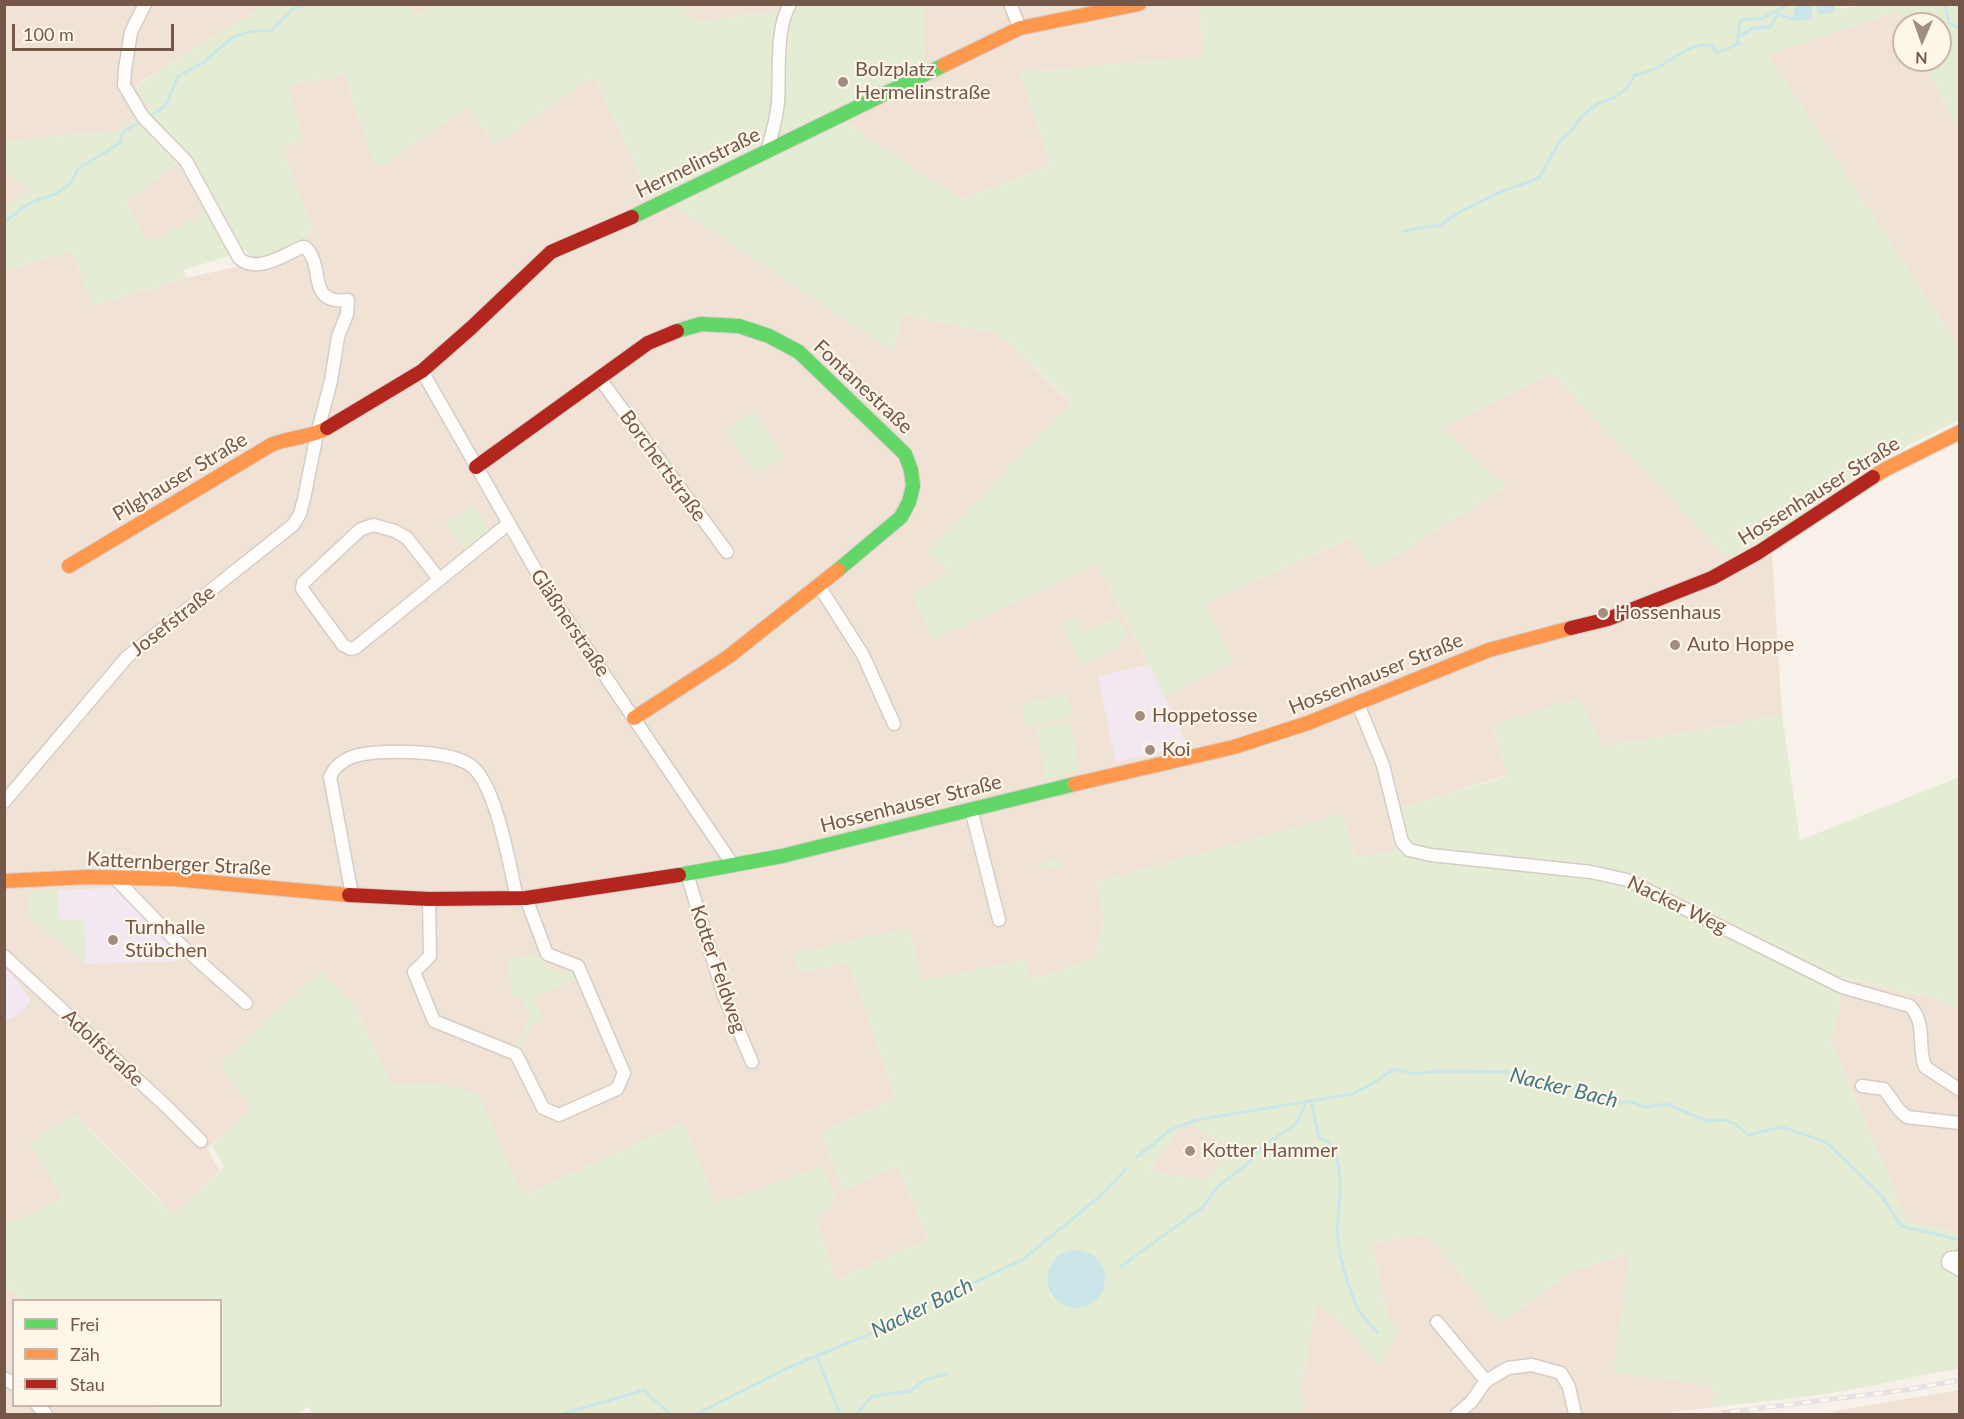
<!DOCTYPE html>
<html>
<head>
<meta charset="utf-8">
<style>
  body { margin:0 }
  #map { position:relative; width:1964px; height:1419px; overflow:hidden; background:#f7f1e9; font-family:Lato,sans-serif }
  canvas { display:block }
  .frame { position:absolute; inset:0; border:6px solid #755749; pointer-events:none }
  .legend { position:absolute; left:12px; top:1299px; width:210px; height:108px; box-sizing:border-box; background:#fff6ea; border:2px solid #c8b6aa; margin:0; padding:8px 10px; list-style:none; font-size:18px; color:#755749 }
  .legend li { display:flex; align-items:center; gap:12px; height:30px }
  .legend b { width:30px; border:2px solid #c8b6aa }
  .north { position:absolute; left:1892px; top:12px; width:60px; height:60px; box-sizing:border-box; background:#fff6ea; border:2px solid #c8b6aa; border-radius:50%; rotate:182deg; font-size:16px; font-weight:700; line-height:24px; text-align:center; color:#755749 }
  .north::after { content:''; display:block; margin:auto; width:21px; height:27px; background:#a28d81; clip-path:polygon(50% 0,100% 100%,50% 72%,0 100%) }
  .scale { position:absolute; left:12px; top:24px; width:162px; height:27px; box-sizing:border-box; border:3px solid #755749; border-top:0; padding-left:8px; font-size:18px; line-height:21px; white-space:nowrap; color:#755749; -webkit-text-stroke:4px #fff6ea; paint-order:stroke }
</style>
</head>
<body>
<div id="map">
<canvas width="1964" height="1419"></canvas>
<div class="frame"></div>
<ul class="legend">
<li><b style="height:8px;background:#63d668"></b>Frei</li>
<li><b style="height:8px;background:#ff974d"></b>Zäh</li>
<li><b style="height:8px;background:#b3261e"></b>Stau</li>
</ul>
<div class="north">N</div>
<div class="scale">100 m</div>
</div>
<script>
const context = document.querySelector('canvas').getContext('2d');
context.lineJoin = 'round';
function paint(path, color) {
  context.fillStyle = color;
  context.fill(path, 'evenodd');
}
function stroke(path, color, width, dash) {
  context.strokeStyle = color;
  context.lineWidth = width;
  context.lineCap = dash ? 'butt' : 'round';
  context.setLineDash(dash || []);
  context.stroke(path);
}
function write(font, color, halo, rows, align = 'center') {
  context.font = font + ' Lato,sans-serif';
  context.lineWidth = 4.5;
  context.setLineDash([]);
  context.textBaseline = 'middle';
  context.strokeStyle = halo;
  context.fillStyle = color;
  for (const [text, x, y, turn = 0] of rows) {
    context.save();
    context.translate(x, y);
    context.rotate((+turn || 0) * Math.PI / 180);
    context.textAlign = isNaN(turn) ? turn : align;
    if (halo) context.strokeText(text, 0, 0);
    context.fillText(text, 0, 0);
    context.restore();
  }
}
paint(new Path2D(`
  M 4,5 L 266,5 L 194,48 L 135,86 L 150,108 L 119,130 L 5,142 Z
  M 406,5 L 434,5 L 414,16 Z
  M 677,5 L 790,5 L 787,9 L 698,22 Z
  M 926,5 L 1199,5 L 1203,57 L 1021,72 L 1050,165 L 961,200 L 843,121 L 925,69 L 923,6 Z
  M 1898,11 L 1905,24 L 1904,60 L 1923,60 L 1959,133 L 1959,347 L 1767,54 Z
  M 346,74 L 356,113 L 389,161 L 468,107 L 494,145 L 594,76 L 656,210 L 672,204 L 894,351 L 901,315 L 999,334 L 1071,403 L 928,552 L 948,570 L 932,639 L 1098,564 L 1165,697 L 1204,604 L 1351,538 L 1374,569 L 1506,487 L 1441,428 L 1552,373 L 1730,561 L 1772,554 L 1782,715 L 1604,747 L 1492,726 L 1508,775 L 1390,811 L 1397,850 L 1355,858 L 1343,815 L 1096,882 L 1104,920 L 1094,958 L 1028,981 L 1024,960 L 922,982 L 909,928 L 799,973 L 849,963 L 895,1098 L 821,1132 L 843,1190 L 897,1166 L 928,1239 L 836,1280 L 816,1220 L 716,1205 L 683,1122 L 525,1195 L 439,1084 L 391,1084 L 354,1004 L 251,1109 L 207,1149 L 220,1170 L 174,1215 L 134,1172 L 75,1114 L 63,1199 L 5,1225 L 5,271 L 72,251 L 92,306 L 186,278 L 236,267 L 252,258 L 306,241 L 313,226 L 303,204 L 283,148 L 303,140 L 287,85 Z
  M 181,161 L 208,211 L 148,244 L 126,201 Z
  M 5,171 L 32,191 L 5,207 Z
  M 1846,979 L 1938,999 L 1959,1010 L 1959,1233 L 1907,1221 L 1847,1078 L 1831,1043 Z
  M 1185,1121 L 1233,1149 L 1208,1179 L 1180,1177 L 1150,1170 Z
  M 1427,1235 L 1501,1323 L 1576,1269 L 1629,1254 L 1712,1386 L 1714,1407 L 1655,1414 L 1304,1414 L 1301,1389 L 1316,1302 L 1339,1321 L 1380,1365 L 1395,1328 L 1388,1318 L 1372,1243 Z
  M 4,1281 L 10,1291 L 27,1300 L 14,1300 L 14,1406 L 156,1406 L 161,1414 L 5,1414 Z
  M 1959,1390 L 1959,1414 L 1835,1414 L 1834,1411 Z`), '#f0e3d6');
paint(new Path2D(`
  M 1150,665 L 1187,745 L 1116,763 L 1098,676 Z
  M 115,888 L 182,954 L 177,961 L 86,964 L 30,918 L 29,891 Z
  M 8,967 L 31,1001 L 18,1015 L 5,1021 L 5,969 Z`), '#f3e8f2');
paint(new Path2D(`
  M 434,4 L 677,4 L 698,22 L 787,9 L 790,5 L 926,5 L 923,6 L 925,69 L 652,201 L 594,76 L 494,145 L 468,107 L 389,161 L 376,167 L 356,113 L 346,74 L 288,85 L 303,140 L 283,148 L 303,204 L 313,226 L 306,241 L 254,259 L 240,246 L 187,157 L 126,201 L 148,243 L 208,211 L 231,255 L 184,270 L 186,278 L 92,306 L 72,251 L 5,271 L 5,207 L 31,191 L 5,171 L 5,142 L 119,130 L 150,108 L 135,87 L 194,48 L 266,5 L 406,5 L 414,16 Z
  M 1199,5 L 1802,5 L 1799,5 L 1811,6 L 1809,5 L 1816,5 L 1816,8 L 1837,8 L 1836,5 L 1840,5 L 1841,9 L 1859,6 L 1859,5 L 1959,5 L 1959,133 L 1923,60 L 1940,60 L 1940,24 L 1905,24 L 1897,11 L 1768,55 L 1959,347 L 1959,420 L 1909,445 L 1730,561 L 1552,373 L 1442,428 L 1506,487 L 1374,569 L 1350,538 L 1205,604 L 1234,662 L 1165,697 L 1098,565 L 932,640 L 913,596 L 948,570 L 928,552 L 1071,402 L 999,334 L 901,315 L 894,352 L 672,204 L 843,121 L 962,200 L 1050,165 L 1020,72 L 1203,57 Z
  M 753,411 L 785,456 L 757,475 L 725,431 Z
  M 475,505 L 489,531 L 465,549 L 445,523 Z
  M 1116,616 L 1127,634 L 1118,648 L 1081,666 L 1061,624 L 1076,617 L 1084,633 Z
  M 1068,694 L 1073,716 L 1027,727 L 1022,704 Z
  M 1578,698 L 1604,747 L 1782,715 L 1800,840 L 1959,777 L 1959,1010 L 1938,999 L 1846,979 L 1831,1043 L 1847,1078 L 1907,1221 L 1959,1233 L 1959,1369 C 1927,1373 1897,1381 1865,1387 C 1815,1397 1764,1401 1714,1407 L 1712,1386 L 1613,1372 L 1629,1254 L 1576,1269 L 1501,1323 L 1427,1235 L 1372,1243 L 1388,1318 L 1399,1331 L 1380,1366 L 1339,1321 L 1316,1303 L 1301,1389 L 1304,1414 L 313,1414 L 307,1407 L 299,1414 L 161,1414 L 156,1406 L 220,1406 L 220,1300 L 27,1300 L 10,1291 L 5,1281 L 4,1225 L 63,1199 L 29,1143 L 75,1114 L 174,1215 L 224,1167 L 212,1145 L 251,1109 L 220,1064 L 320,971 L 354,1004 L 391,1084 L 439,1084 L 479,1094 L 515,1179 L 525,1195 L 683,1122 L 716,1204 L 823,1166 L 836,1198 L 816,1220 L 836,1280 L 928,1239 L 897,1166 L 843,1190 L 821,1132 L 895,1098 L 849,963 L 799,973 L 794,954 L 909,928 L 922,981 L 1025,960 L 1029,981 L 1094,958 L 1104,920 L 1096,882 L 1343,814 L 1355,858 L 1396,850 L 1389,811 L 1508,776 L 1492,725 ZM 1185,1121 L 1233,1149 L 1208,1179 L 1180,1177 L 1150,1170 ZM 1084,1252 L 1092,1256 L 1099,1262 L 1074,1308 C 1067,1307 1061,1305 1056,1301 C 1044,1290 1043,1263 1060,1256 C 1067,1253 1076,1253 1084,1252 Z
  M 1070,721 L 1080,771 L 1046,779 L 1036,728 Z
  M 1059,859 L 1061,866 L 1039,870 L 1037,864 Z
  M 58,890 L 60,920 L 84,920 L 86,964 L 30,918 L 29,891 Z
  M 543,956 L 548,958 L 545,967 L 565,975 L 568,967 L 574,971 L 578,979 L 533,997 L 543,1020 L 532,1025 L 520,1050 L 516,1048 L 529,1018 L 522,1000 L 511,994 L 509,958 Z`), '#e4edd3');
paint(new Path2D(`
  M 1799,5 L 1809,5 L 1811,6 L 1812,15 L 1809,19 L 1797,21 L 1794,18 L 1794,8 Z
  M 1816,5 L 1836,5 L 1834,12 L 1819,15 Z
  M1047 1279a29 29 0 1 1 58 0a29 29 0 1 1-58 0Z`), '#cae6e8');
stroke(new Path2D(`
  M 1945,4 L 1949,23 L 1960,29
  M 1739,37 L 1753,28 L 1770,27 L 1778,14 L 1792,19 L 1799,18
  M 149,117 L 166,105 L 178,76 L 204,62 L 233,37 L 248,32 L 272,30 L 293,9 L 306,4
  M 4,222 L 30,203 L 56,194 L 70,184 L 78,169 L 120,143 L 124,131 L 141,122
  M 1403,231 L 1440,225 L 1456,214 L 1503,191 L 1539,178 L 1559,142 L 1571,131 L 1582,116 L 1596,105 L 1615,97 L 1627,88 L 1635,75 C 1641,73 1648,72 1654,69 C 1673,61 1689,42 1712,45 L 1716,53 L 1739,44 L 1737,41 L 1741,20 L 1763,18 L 1789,4
  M 1311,1100 L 1319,1138 L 1329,1142 C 1350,1178 1335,1204 1338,1241 C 1339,1255 1352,1301 1360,1312 C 1365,1319 1372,1326 1378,1333
  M 1137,1157 L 1170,1130 L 1196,1120 L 1352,1094 L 1368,1086 L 1394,1069 L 1415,1074 L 1438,1071 L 1513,1072 L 1531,1081 L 1553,1086 L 1582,1089 L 1617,1103 L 1631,1102 L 1645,1107 L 1667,1104 L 1707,1121 L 1726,1120 L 1737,1125 L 1748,1135 L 1782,1127 L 1826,1142 L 1882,1196 L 1901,1226 L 1960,1240
  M 1120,1267 L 1203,1207 L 1216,1188 L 1246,1165 L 1262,1147 L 1297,1123 L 1307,1101
  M 816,1355 L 840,1414
  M 563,1414 L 644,1390 L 670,1414
  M 697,1414 L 785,1369 L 872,1333 L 917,1309 L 1022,1260 L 1099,1197 L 1126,1169
  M 858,1414 L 866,1402 L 873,1396 L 911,1391 L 924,1380 L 946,1374`), '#cae6e8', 3);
const street = new Path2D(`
  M 1010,4 L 1020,28
  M 767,151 C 772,134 777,118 778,101 C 780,72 775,30 790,4
  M 422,371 L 547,590 L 733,865
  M 600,379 L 727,552
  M 439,579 L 407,538 L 395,531 L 374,525 L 361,529 L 303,583 L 302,589 L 343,645 L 351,649 L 355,648 L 508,524
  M 819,586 L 863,655 L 894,724
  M 1358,704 L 1383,765 L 1402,842 L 1409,850 L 1431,855 L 1591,872 L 1627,880 L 1842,987 L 1910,1006 C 1927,1024 1917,1046 1925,1067 L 1960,1090
  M 4,802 L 127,657 L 293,525 L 300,514 L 304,499 L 317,434 L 331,381 L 338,337 L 347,314 L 348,300 C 305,305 326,266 305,247 L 302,247 C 284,255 256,274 239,258 L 186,161 L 143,117 L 124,85 L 125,69 L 131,32 L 145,4
  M 971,809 L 999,920
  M 687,874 L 724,996 L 752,1062
  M 114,877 L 173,938 L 246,1003
  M 352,895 L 330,777 C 340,755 363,753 385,752 C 408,751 451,752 470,765 C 496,782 510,868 517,898
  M 429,899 L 430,956 L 414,972 L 434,1021 L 516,1054 L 543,1108 L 559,1115 L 617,1089 L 624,1073 L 578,966 L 547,954 L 526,898
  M 4,956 L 167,1107 L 201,1141
  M 1862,1086 L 1884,1089 L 1899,1110 L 1907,1117 L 1960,1123
  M 1960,1257 L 1950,1258 L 1948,1261 L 1948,1263 L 1960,1270
  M 1437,1322 L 1486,1381
  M 4,1378 L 14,1384
  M 38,1406 L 46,1414
  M 1457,1414 L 1471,1402 L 1486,1381 L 1508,1368 L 1532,1365 L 1561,1373 L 1569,1387 L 1575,1414`);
const fast = new Path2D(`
  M 632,217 L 944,65
  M 677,331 L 701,324 L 739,326 L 769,336 L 799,352 L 905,454 L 911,470 L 913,486 L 909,502 L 901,517 L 838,570
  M 679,875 L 782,856 L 1075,784`);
const slow = new Path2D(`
  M 944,65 L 1020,28 L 1139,4
  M 1873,477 L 1886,469 L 1960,432
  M 69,566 L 271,445 C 289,437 310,438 327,428
  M 634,718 L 728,657 L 838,570
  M 1075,784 L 1234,747 L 1308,723 L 1489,650 L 1571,628
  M 4,881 L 88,877 L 174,879 L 349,895`);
const jam = new Path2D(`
  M 327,428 L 422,371 L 471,328 L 551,252 L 632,217
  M 476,467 L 648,343 L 677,331
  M 1571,628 L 1608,619 L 1712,578 L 1759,552 L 1873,477
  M 349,895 L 429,899 L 526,898 L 679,875`);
stroke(street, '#d6ccc6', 15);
stroke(fast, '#d6ccc6', 16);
stroke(slow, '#d6ccc6', 16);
stroke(jam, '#d6ccc6', 16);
stroke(street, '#fefdfc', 12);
stroke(fast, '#63d668', 14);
stroke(slow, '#ff974d', 14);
stroke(jam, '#b3261e', 14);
const rail = new Path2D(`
  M 1713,1414 L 1905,1390 L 1960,1380`);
stroke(rail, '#e4e2e4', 5);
stroke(rail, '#fff6ea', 3, [9]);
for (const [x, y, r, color] of [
  [843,82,6,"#a28d81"],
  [1603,613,6,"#a28d81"],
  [1675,645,6,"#a28d81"],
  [1140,716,6,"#a28d81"],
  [1150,750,6,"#a28d81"],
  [113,940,6,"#a28d81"],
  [1190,1151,6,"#a28d81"]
]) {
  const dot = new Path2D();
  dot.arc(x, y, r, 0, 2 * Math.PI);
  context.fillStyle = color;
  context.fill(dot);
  stroke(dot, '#fff6ea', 2);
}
write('20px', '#755749', '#fff6ea', [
  ["Bolzplatz",855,70],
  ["Hermelinstraße",855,93],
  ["Hossenhaus",1615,613],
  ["Auto Hoppe",1687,645],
  ["Hoppetosse",1152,716],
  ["Koi",1162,750],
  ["Turnhalle",125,928],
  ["Stübchen",125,951],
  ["Kotter Hammer",1202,1151]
], 'left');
write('20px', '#755749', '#fff6ea', [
  ["Hermelinstraße",698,163,-26],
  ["Fontanestraße",863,387,43],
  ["Borchertstraße",663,466,54],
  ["Pilghauser Straße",180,477,-31],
  ["Hossenhauser Straße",1819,491,-32],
  ["Josefstraße",173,621,-38],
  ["Gläßnerstraße",570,623,56],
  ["Hossenhauser Straße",1376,674,-22],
  ["Hossenhauser Straße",911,804,-14],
  ["Katternberger Straße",179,864,3],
  ["Nacker Weg",1677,905,26],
  ["Kotter Feldweg",718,969,71],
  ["Adolfstraße",103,1048,43]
]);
write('italic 21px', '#3f7a82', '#fff6ea', [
  ["Nacker Bach",1564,1088,14],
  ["Nacker Bach",922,1308,-26]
]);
</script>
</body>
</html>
